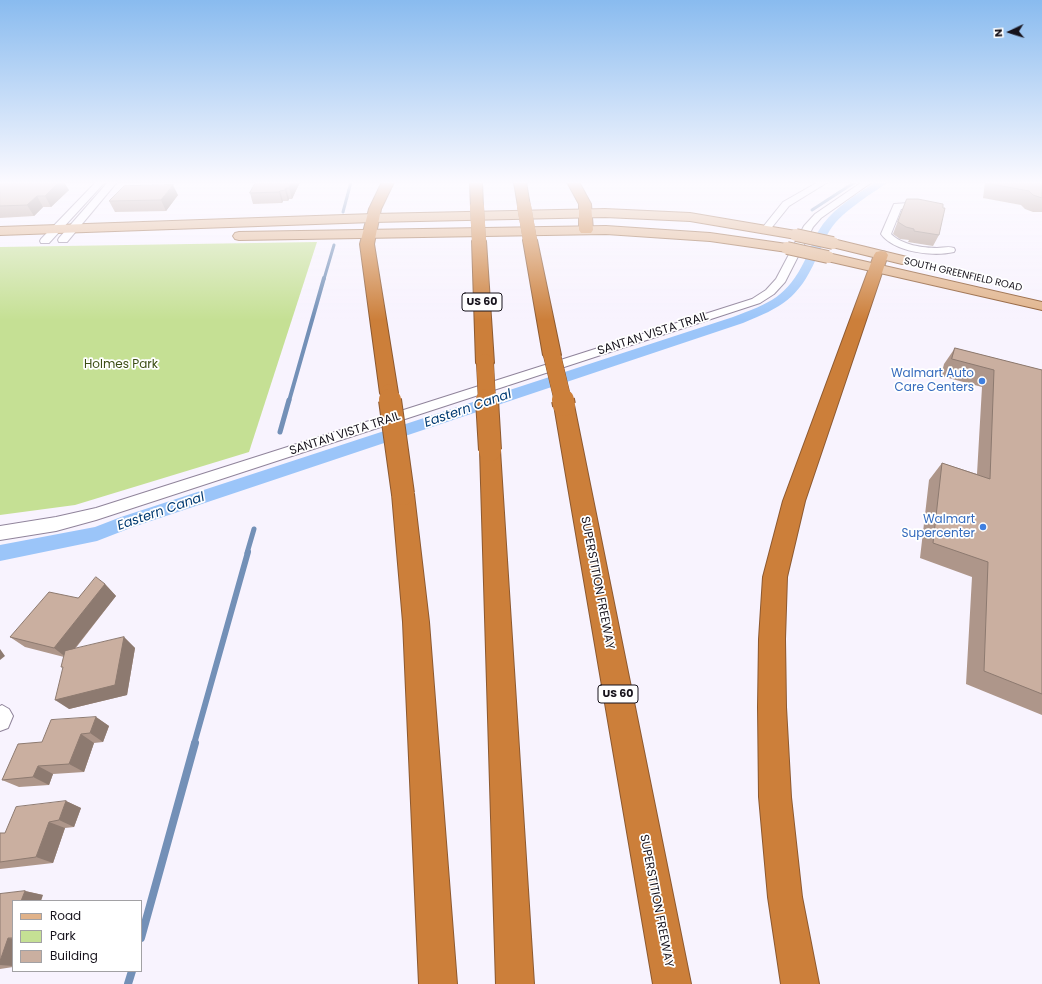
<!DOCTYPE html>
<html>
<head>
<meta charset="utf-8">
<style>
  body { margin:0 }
  #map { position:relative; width:1042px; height:984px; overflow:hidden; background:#f8f3fe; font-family:Poppins,sans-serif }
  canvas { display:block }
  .legend { position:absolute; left:12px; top:900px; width:130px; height:72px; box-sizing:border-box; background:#fff; border:1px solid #a2a1a4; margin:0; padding:5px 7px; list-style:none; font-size:12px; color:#17131c }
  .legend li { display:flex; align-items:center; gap:8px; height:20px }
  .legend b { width:20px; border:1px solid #a2a1a4 }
  .north { position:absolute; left:990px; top:12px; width:40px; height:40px; -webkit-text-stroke:3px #fff; paint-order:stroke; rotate:266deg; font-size:11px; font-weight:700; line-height:16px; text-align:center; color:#17131c }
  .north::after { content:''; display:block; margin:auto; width:14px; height:18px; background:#17131c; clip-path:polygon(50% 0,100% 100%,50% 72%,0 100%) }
</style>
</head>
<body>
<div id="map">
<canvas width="1042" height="984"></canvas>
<ul class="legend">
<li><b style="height:5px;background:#e0b289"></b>Road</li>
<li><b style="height:11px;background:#c5e094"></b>Park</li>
<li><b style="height:11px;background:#caafa0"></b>Building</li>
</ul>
<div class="north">N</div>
</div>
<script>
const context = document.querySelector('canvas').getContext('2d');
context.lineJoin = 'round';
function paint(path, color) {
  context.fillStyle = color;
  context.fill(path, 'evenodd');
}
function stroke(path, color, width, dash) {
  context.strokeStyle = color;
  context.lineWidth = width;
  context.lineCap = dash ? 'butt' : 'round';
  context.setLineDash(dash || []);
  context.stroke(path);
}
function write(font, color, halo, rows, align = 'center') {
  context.font = font + ' Poppins,sans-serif';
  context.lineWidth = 3.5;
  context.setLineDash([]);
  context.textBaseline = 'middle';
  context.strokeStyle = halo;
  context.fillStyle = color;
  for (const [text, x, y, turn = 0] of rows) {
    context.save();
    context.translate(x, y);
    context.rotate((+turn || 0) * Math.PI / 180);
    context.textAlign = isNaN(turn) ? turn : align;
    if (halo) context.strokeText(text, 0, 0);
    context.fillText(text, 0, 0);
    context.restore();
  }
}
paint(new Path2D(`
  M 317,242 L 249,452 L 75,505 L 0,515 L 0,247 Z`), '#c5e094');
stroke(new Path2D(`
  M 812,210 L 855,182
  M 343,212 L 351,182
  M 324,279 L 334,245`), '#7390b7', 3);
stroke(new Path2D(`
  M 289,401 L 324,278`), '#7390b7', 4);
stroke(new Path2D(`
  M 280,432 L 289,400
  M 247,553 L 254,529`), '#7390b7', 5);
stroke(new Path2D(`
  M 194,744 L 248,552`), '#7390b7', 6);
stroke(new Path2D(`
  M 141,938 L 195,743
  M 128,984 L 132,971`), '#7390b7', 8);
paint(new Path2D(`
  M 876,182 L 887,182 C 882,187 875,191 869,195 C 858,203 846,211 836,222 C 826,233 823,246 816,259 C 798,299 782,307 743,323 L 133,527 L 97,541 L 0,561 L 0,545 L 95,527 L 121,517 L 733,317 C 770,303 787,297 805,260 C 811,248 815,235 823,224 C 837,206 857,194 876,182 Z`), '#9bc5f9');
const minor = new Path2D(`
  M 96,182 L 105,182 L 49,243 L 41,243 L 40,241 L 41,239 Z
  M 108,182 L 117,182 L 67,242 L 59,242 L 58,240 L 59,238 Z
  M 818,182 L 828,182 L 789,206 L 769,231 L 763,231 L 761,229 L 763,227 L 783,202 Z
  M 862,182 L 872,182 L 821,218 L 813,227 L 785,282 L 774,294 L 760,303 L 96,520 L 56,531 L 0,540 L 0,526 L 56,517 L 96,508 L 752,299 L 766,290 L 776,279 L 804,226 L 815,214 Z
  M 923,202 L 926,203 L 928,205 L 926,207 L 901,209 L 891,234 C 902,245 923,248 937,248 C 943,248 948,246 954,248 L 955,250 L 954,252 C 933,257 894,252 881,234 L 894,204 Z
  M 2,705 L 9,709 L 13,716 L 8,728 L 0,731 L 0,706 Z`);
const major = new Path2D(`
  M 605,209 L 690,213 L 796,231 L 800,232 L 802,235 L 800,238 L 796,239 L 690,221 L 605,217 L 373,222 L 0,235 L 0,227 L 373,214 Z
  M 606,226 L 710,233 L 787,244 L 792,245 L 793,248 L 792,251 L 787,252 L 710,241 L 606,234 L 239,240 L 235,239 L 233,236 L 235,233 L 239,232 Z
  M 833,239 L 907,257 L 909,260 L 907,263 L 902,264 L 828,246 L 827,243 L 828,240 Z
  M 828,253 L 1042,302 L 1042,310 L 823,260 L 821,257 L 823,254 Z`);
const highway = new Path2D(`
  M 382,182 L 394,182 L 381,209 L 374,244 L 398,393 L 396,397 L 389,399 L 382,397 L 380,393 L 360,244 L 369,209 Z
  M 470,182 L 482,182 L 483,207 L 482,210 L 472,210 L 471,207 Z
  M 514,182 L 526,182 L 530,206 L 529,209 L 519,209 L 518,206 Z
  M 567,182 L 579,182 L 591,204 L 593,230 L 591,233 L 581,233 L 579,230 L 579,204 Z
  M 530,236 L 535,237 L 537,240 L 561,355 L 558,359 L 552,360 L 546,359 L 543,355 L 523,240 L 525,237 Z
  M 479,237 L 484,238 L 486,241 L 494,363 L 491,367 L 485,368 L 479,367 L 476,363 L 472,241 L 474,238 Z
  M 881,251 L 886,252 L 888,255 L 805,501 L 787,577 L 785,639 L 786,707 L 791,797 L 802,897 L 819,984 L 781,984 L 768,897 L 759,797 L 758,707 L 759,639 L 763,577 L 783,501 L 874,255 L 876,252 Z
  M 564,399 L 571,401 L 574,405 L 691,984 L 653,984 L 554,405 L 557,401 Z
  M 490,443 L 497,445 L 500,450 L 534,984 L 496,984 L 480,450 L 483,445 Z
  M 403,486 L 411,488 L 414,494 L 429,622 L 457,984 L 419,984 L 403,622 L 392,494 L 395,488 Z`);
stroke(minor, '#90849b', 2);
stroke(major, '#8d5930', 2);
stroke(highway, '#8d5930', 2);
paint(minor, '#fff');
paint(major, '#e0b289');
paint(highway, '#cc7f3a');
const majorBridge = new Path2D(`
  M 796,235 L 833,243
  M 787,248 L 828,257`);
const highwayBridgeFar2 = new Path2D(`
  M 524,206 L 530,240
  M 477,207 L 479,241`);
const highwayBridgeFar1 = new Path2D(`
  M 552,355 L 563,401
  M 485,363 L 487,401
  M 389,393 L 390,401`);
const highwayBridge = new Path2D(`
  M 390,400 L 403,494
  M 487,400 L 490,450
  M 563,400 L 564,405`);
stroke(majorBridge, '#8d5930', 14, []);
stroke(highwayBridgeFar2, '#8d5930', 14, []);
stroke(highwayBridgeFar1, '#8d5930', 18, []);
stroke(highwayBridge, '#8d5930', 24, []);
stroke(majorBridge, '#e0b289', 12);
stroke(highwayBridgeFar2, '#cc7f3a', 14);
stroke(highwayBridgeFar1, '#cc7f3a', 17);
stroke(highwayBridge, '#cc7f3a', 22);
paint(new Path2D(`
  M 0,182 L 69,190 L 51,207 L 43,207 L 34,216 L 0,218 Z
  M 256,182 L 300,182 L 292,199 L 289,199 L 288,201 L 283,201 L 282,203 L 253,204 L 250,193 Z
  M 985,182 L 1042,182 L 1042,212 L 1033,212 L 1025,209 L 1021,205 L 983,198 Z
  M 178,195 L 166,211 L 115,212 L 109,201 Z
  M 907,199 L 939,235 L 933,246 L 908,242 L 909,240 L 900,239 L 893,234 L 902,210 Z
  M 955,348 L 1042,370 L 1042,715 L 966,684 L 972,577 L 920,558 L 929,480 L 942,463 L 977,474 L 982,387 L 941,376 L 944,364 Z
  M 105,584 L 116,596 L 75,649 L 124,637 L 135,648 L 127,695 L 69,709 L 63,668 L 64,657 L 25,647 L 10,637 L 78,598 Z
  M 96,717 L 109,726 L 103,742 L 94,743 L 84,772 L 53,774 L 49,785 L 19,787 L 2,780 L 42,742 Z
  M 66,801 L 81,808 L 74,827 L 65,828 L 53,863 L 0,869 L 0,833 L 5,833 Z
  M 25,891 L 43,895 L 13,901 L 13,967 L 0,969 L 0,894 Z`), '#ae968a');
paint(new Path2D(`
  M 59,182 L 64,182 L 69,190 L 51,207 L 45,196 Z
  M 292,182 L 300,182 L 292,199 L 289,188 Z
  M 173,185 L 178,195 L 166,211 L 161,200 Z
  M 286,188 L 289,199 L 288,201 L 285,190 Z
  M 280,191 L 283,201 L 282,203 L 279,192 Z
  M 37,196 L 43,207 L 34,216 L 27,205 Z
  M 105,584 L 116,596 L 67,658 L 54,648 Z
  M 124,637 L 135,648 L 127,695 L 69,709 L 55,700 Z
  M 0,649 L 5,656 L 0,660 Z
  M 96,717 L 109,726 L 103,742 L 90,733 Z
  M 81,734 L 94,743 L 84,772 L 69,764 Z
  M 38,766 L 53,774 L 49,785 L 33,777 Z
  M 66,801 L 81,808 L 74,827 L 59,820 Z
  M 49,822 L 65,828 L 53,863 L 36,857 Z
  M 25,891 L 43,895 L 41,901 L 21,901 Z
  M 8,938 L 13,939 L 13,966 L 0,965 L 0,961 Z`), '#8d7a70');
const building = new Path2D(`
  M 0,182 L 59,182 L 45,196 L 37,196 L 27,205 L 0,206 Z
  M 256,182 L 292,182 L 289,188 L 286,188 L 285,190 L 280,191 L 279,192 L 250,193 Z
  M 991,182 L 1042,182 L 1042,198 L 1033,195 L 1029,191 L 991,184 Z
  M 173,185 L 161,200 L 109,201 L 124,186 Z
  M 907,199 L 918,199 L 943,204 L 943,208 L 945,208 L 939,235 L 914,231 L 914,229 L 906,227 L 898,222 Z
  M 955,348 L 1042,370 L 1042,694 L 984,671 L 988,562 L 933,543 L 942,463 L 990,479 L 994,370 L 952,359 Z
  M 96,577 L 105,584 L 54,648 L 10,637 L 49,592 L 78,598 Z
  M 124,637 L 115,685 L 55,700 L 63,667 L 61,667 L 65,651 Z
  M 96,717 L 90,733 L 81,734 L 69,764 L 38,766 L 33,777 L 2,780 L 18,744 L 42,742 L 51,720 Z
  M 66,801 L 59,820 L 49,822 L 36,857 L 0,862 L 0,833 L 5,833 L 16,807 Z
  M 25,891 L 21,901 L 13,901 L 13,938 L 8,938 L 0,961 L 0,894 Z`);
paint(building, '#caafa0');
stroke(building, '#8d7a70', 1);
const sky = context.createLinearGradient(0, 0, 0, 320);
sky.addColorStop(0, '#89bbef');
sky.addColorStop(0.57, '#fcfaff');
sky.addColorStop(1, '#fcfaff00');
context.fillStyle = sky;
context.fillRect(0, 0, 1042, 320);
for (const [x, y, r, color] of [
  [982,381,4,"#3f7fe0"],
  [983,527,4,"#3f7fe0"]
]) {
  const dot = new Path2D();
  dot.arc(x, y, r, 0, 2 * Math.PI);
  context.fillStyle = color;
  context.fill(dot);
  stroke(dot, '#fff', 1.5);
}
write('10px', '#17131c', '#fff', [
  ["SOUTH GREENFIELD ROAD",963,275,13]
]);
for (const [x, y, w] of [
  [482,302,40],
  [618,694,40]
]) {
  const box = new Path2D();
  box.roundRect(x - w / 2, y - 9, w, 18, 3);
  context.fillStyle = '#fff';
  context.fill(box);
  stroke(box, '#17131c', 1);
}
write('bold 11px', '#17131c', null, [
  ["US 60",482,302],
  ["US 60",618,694]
]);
write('12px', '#17131c', '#fff', [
  ["SANTAN VISTA TRAIL",653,334,-18],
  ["SANTAN VISTA TRAIL",345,434,-18],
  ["SUPERSTITION FREEWAY",597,583,79],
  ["SUPERSTITION FREEWAY",656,901,79]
]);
write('12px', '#3c4d14', '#fff', [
  ["Holmes Park",121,365]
]);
write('12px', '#366cbe', '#fff', [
  ["Walmart Auto",974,374],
  ["Care Centers",974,388],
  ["Walmart",975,520],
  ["Supercenter",975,534]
], 'right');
write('italic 13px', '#003a72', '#fff', [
  ["Eastern Canal",468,409,-19],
  ["Eastern Canal",161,512,-19]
]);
</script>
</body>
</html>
